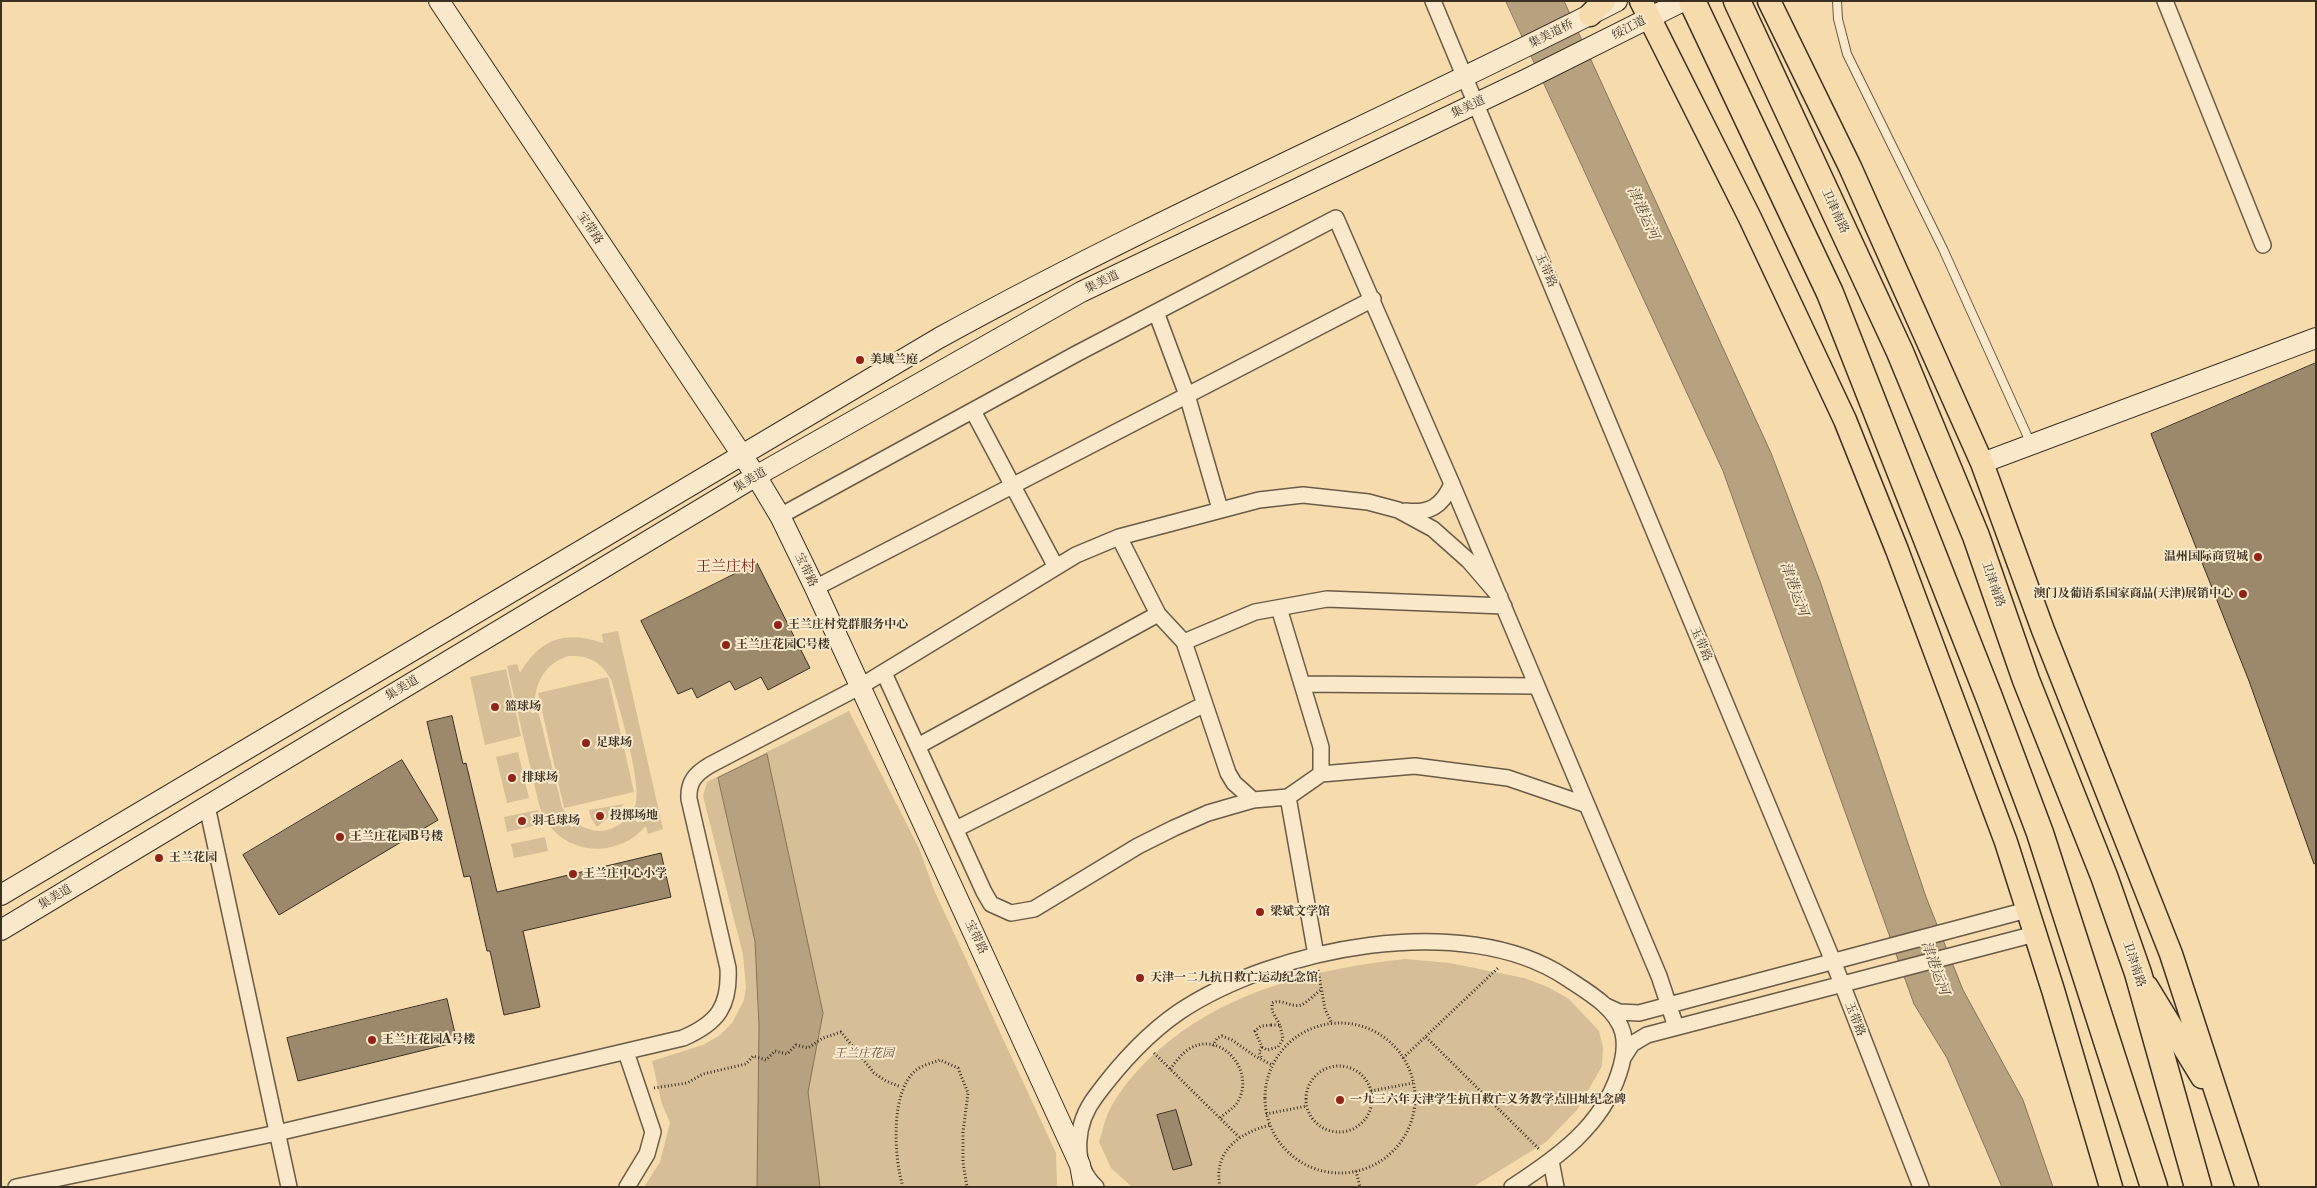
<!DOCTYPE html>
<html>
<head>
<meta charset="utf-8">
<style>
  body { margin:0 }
  #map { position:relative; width:2317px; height:1188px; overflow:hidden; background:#f6dcad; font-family:"Libre Caslon Text",serif }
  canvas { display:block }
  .frame { position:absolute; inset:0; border:2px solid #3b3024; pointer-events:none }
</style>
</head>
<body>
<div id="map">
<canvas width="2317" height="1188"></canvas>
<div class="frame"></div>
</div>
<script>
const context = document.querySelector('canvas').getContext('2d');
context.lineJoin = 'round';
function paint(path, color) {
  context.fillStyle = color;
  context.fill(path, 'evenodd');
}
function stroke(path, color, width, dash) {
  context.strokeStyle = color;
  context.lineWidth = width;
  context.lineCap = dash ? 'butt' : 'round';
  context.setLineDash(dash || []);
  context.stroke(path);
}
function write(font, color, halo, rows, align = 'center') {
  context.font = font + ' "Libre Caslon Text","Noto Serif SC",serif';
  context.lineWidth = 4;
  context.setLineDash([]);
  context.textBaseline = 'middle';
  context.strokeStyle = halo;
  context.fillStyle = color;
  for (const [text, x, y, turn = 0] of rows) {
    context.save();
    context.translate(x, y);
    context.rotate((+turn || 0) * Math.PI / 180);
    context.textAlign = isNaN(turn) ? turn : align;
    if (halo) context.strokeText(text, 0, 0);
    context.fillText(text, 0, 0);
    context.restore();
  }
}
paint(new Path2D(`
  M 618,631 L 663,829 L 648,834 L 646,826 C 614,863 554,854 539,805 L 507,666 L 517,664 L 520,673 C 540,638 566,630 603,643 L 602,634 ZM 569,656 C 590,655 603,663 612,682 C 619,708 641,780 636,802 C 633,818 615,831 599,831 C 583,830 570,821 562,807 L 535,699 C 537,678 548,662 569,656 Z
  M 506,669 L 521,736 L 485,745 L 470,677 Z
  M 608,677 L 634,792 L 564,808 L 538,693 Z
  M 849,711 L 919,848 L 934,890 L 1056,1153 L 1057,1187 L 644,1187 L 660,1162 L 670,1123 L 662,1104 L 652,1061 L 703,1045 L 720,1035 L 732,1023 L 744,1000 L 746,988 L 743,955 L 703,796 L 707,782 Z
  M 518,752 L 529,798 L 507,803 L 496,757 Z
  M 624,804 L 597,827 L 591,818 L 589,810 Z
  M 538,810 L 541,824 L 507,832 L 504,817 Z
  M 545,837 L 548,851 L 514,858 L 511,844 Z
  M 1405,959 L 1450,963 L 1524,978 L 1548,987 L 1569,999 L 1599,1031 L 1603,1047 L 1602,1066 L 1577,1110 L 1546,1142 L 1473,1187 L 1132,1187 L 1111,1168 L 1099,1142 C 1102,1133 1104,1122 1108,1113 C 1119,1090 1136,1071 1154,1054 C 1223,991 1314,969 1405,959 Z`), '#d6bf96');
const water = new Path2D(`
  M 1506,1 L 1564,1 L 1771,453 L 1821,584 L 1926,897 L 1963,990 L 2023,1100 L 2053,1187 L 2002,1187 L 1947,1058 L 1914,1004 L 1723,471 Z
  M 767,754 L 823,1013 L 808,1092 L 820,1187 L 757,1187 L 759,1026 L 755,941 L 718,778 Z`);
paint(water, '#b6a27e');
stroke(water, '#85745a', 1);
const building = new Path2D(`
  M 2316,363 L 2316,863 L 2314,864 L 2249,681 L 2151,434 Z
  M 757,563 L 810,668 L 768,690 L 761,677 L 735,690 L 730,681 L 697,698 L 692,688 L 678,694 L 641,621 Z
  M 452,716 L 463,764 L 466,763 L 497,892 L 661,853 L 671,897 L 523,931 L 540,1007 L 504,1015 L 490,951 L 487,951 L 470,876 L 464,877 L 427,722 Z
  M 402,760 L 438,820 L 279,915 L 243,855 Z
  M 447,999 L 457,1042 L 298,1081 L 287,1038 Z
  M 1176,1110 L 1192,1165 L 1173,1170 L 1157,1115 Z`);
paint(building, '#9c896b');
stroke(building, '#3b3024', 1);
const lane = new Path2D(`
  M 1837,1 L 1838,19 L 1847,54 L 1943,249 L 2031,444`);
const street = new Path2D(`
  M 1433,1 L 1833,961 L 1921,1187
  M 2165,1 L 2263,245
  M 1156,312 L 1187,395 L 1220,509
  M 973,411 L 1056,567
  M 1405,511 C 1430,514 1442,506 1452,484
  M 780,516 L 1076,354 L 1336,218 L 1452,484 L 1659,976 L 1676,1027
  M 1119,537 L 1158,614 L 1184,642 L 1228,773 L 1234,783 L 1253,800
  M 815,588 L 1373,299
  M 1279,608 L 1321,747 L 1321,774
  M 1184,642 L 1255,612 L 1327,599 L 1504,606
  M 884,673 L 984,892 L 991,904 L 1011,913 L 1034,909 L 1138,846 L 1174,828 L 1208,813 L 1253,800 L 1288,797 L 1321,774 L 1415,766 L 1508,778 L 1587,805
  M 1302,684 L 1537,686
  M 918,746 L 1158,614
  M 1288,797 L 1316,955
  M 207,806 L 289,1187
  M 956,829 L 1203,705
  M 1606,1006 L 1619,1012 L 1639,1013 L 2027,910
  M 626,1052 L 653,1132 L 647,1154 L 627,1187
  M 1623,1058 L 1632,1044 L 1647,1035 L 2035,934
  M 1551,1161 L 1556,1187
  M 16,1187 L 277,1133 L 683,1038 C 718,1023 730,1006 728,968 L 689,799 C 688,782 695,774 710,765 L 861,686 L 1076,555 L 1119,537 L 1259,500 L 1303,495 L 1368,502 L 1398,510 L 1433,529 L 1469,561 L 1500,597
  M 1096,1187 C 1070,1163 1076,1122 1096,1096 C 1119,1065 1147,1034 1179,1012 C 1275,948 1463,910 1565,977 C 1586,991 1616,1007 1623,1033 C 1626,1046 1623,1061 1619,1073 C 1602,1126 1557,1158 1512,1187`);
const secondary = new Path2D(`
  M 439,1 L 756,476 L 780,516 L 815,588 L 1080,1165 L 1084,1187
  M 1982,463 L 2316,338
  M 1,895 L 939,338 C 1160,216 1392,116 1617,1
  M 1,930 L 756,476 L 1081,292 L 1525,80 L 1683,1`);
const primary = new Path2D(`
  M 1641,1 L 1750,218 L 1845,420 L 1897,550 L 2006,842 L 2053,990 L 2111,1187
  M 1769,1 L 1850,167 L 1982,463 L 2043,630 L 2171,954 L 2247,1187
  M 1590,15 L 1604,1
  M 2147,987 L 2202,1077`);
const highway = new Path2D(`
  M 1692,1 L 1830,293 L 1989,697 L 2040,833 L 2154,1187
  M 1737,1 L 1900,352 L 1976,536 L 2026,680 L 2104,876 L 2138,973 L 2198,1187`);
stroke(lane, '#6a5b46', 10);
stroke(street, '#6a5b46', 18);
stroke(secondary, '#3b3024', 22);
stroke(primary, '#3b3024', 25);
stroke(highway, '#3b3024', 29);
stroke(new Path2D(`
  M 1318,970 L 1325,1009 L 1332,1024
  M1265 1098a75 75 0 1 1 150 0a75 75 0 1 1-150 0Z
  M 1271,1025 L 1280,1025 L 1283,1039 L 1278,1047 L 1267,1050 L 1262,1047 L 1255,1031 L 1261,1026 Z
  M 1280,1025 L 1272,1011 L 1272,1003 C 1282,998 1291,1008 1301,1005 C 1308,1002 1315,994 1322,989
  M 1426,1037 L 1539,1149
  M 1213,1046 L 1217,1038 L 1222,1036 L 1232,1040 L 1255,1056 L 1272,1065
  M 1262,1047 L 1259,1052 L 1262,1059
  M 1154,1053 L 1239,1137
  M 1403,1058 L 1499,967
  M1306 1099a33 33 0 1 1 66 0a33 33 0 1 1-66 0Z
  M 1170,1069 C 1176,1062 1181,1054 1189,1049 C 1221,1029 1257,1072 1237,1103 C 1233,1109 1225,1113 1220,1118
  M 654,1088 L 687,1083 L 703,1074 L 746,1064 L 753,1056 L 766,1060 L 775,1051 L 787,1054 L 796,1045 L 808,1048 L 823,1038 L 841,1032 L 874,1073 L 886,1081 L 901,1087
  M 1371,1091 L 1413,1083
  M 1266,1114 L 1307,1106
  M 1356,1171 L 1360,1187
  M 903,1187 C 894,1158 890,1093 915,1071 C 922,1065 932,1063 940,1060 L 958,1068 L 968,1093 L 963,1132 L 963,1163 L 967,1187
  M 1220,1187 C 1213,1151 1239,1133 1270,1125`), '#3b3024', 3, [1, 2.5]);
stroke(lane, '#f9e8ca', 8);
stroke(street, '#f9e8ca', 15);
stroke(secondary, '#f9e8ca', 20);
stroke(primary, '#f6dcad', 22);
stroke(highway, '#f6dcad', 26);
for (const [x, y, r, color] of [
  [860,360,5,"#8f2418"],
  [2258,557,5,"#8f2418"],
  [2243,594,5,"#8f2418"],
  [778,625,5,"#8f2418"],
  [726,645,5,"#8f2418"],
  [495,707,5,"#8f2418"],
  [586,743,5,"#8f2418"],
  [512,778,5,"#8f2418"],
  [600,816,5,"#8f2418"],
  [522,821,5,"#8f2418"],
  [340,837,5,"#8f2418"],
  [159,858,5,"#8f2418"],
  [573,874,5,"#8f2418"],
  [1260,912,5,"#8f2418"],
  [1140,978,5,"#8f2418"],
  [372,1040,5,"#8f2418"],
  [1340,1100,5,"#8f2418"]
]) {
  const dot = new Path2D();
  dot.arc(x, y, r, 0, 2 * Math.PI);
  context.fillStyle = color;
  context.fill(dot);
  stroke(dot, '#f9e8ca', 2);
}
write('12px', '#3b3024', '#f9e8ca', [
  ["绥江道",1629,28,-28],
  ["集美道桥",1551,34,-26],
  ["集美道",1468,107,-25],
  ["卫津南路",1835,211,65],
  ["宝带路",590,228,56],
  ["玉带路",1546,270,67],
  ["集美道",1102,282,-26],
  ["集美道",750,480,-31],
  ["宝带路",806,570,64],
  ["卫津南路",1993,584,71],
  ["玉带路",1701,644,67],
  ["集美道",402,688,-31],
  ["集美道",55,897,-31],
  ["宝带路",976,937,65],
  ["卫津南路",2134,964,72],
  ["玉带路",1855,1019,69]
]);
write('bold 12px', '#3b3024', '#f9e8ca', [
  ["美域兰庭",870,360],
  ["温州国际商贸城",2248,557,"right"],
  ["澳门及葡语系国家商品(天津)展销中心",2233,594,"right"],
  ["王兰庄村党群服务中心",788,625],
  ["王兰庄花园C号楼",736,645],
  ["篮球场",505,707],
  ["足球场",596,743],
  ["排球场",522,778],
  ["投掷场地",610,816],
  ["羽毛球场",532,821],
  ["王兰庄花园B号楼",350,837],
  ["王兰花园",169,858],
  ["王兰庄中心小学",583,874],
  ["梁斌文学馆",1270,912],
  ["天津一二九抗日救亡运动纪念馆",1150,978],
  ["王兰庄花园A号楼",382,1040],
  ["一九三六年天津学生抗日救亡义务教学点旧址纪念碑",1350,1100]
], 'left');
write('italic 12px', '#5a4d3b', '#f9e8ca', [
  ["王兰庄花园",864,1054]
]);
write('italic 14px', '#5a4c3a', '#f9e8ca', [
  ["津港运河",1643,213,65],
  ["津港运河",1794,589,70],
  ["津港运河",1935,968,70]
]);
write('15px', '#7a1f14', '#f9e8ca', [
  ["王兰庄村",726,567]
]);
</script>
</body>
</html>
